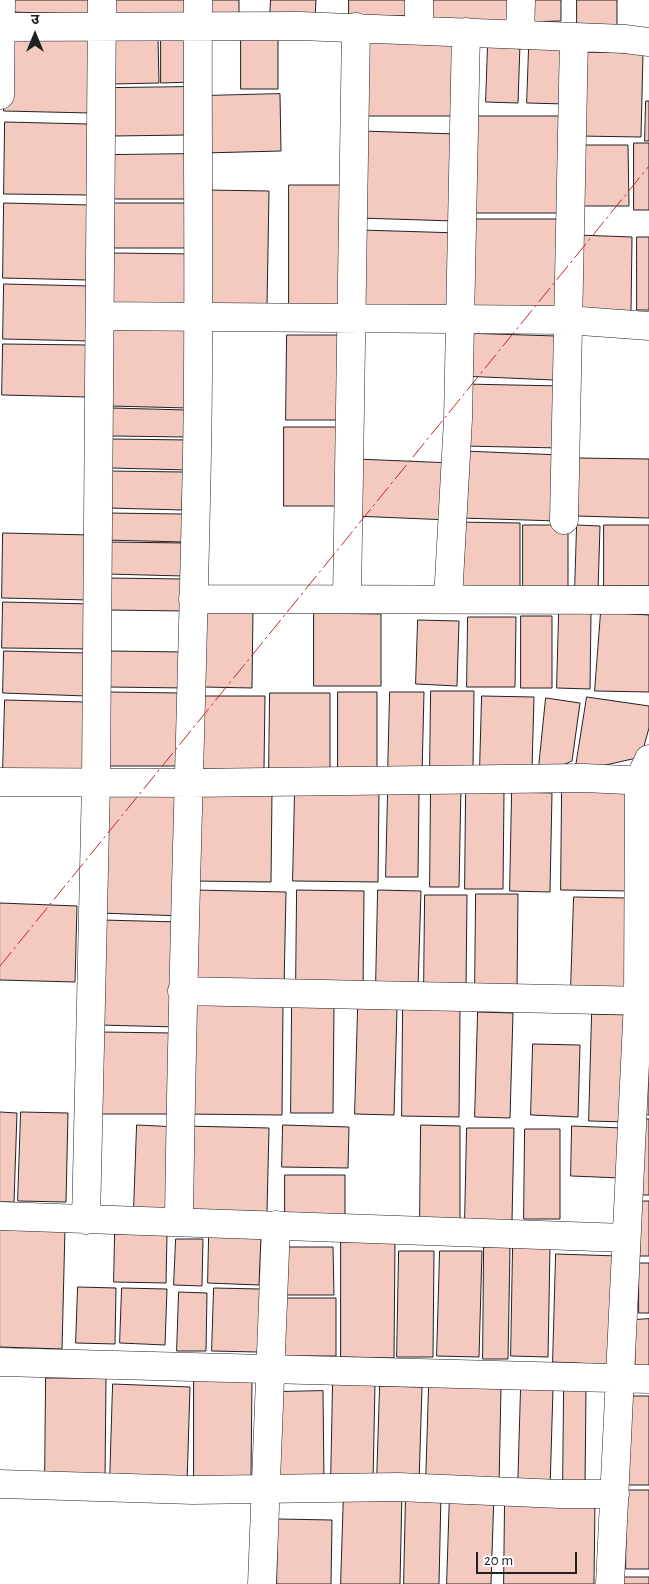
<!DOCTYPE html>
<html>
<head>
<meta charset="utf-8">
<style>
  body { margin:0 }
  #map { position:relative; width:649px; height:1584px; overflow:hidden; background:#fff; font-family:"Alegreya Sans","Noto Sans Devanagari",sans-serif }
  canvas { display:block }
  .north { position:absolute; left:10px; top:10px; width:50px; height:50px; -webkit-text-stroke:4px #fff; paint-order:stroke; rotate:0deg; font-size:14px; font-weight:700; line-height:20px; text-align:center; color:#222 }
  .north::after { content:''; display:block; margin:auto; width:18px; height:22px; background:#222; clip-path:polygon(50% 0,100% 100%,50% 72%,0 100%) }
  .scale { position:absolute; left:476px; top:1552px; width:101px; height:22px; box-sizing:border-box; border:2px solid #222; border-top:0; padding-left:6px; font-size:15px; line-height:18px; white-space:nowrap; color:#222; -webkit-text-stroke:4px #fff; paint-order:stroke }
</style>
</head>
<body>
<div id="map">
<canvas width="649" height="1584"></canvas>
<div class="north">उ</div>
<div class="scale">20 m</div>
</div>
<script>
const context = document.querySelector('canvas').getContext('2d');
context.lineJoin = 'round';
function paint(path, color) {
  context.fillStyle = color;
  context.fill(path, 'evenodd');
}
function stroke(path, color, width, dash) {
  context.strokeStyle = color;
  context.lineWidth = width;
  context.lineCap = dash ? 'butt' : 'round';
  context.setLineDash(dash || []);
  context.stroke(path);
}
const building = new Path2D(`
  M 6,0 L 97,0 L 96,14 L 6,12 Z
  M 110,0 L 187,0 L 186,14 L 110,13 Z
  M 204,0 L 239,0 L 239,14 L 203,14 Z
  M 271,0 L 316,0 L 315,18 L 270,17 Z
  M 349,0 L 409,0 L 409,16 L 349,15 Z
  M 430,0 L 515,0 L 514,21 L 429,19 Z
  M 526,0 L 561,0 L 561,21 L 526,22 Z
  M 577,0 L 617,0 L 617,25 L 577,24 Z
  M 161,34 L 194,34 L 194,82 L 161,83 Z
  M 241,35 L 278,35 L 278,89 L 241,89 Z
  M 158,37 L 159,83 L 112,84 L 112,38 Z
  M 5,38 L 91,40 L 90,113 L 4,111 Z
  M 457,39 L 458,116 L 364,116 L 363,40 Z
  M 488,43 L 520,44 L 518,103 L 486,102 Z
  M 529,48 L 567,49 L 566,104 L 527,103 Z
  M 579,52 L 643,53 L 641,137 L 578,136 Z
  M 187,87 L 188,135 L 113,136 L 112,88 Z
  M 280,94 L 281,151 L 203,153 L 202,96 Z
  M 646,101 L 649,101 L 649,141 L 645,141 Z
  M 468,116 L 568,116 L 568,213 L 468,213 Z
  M 5,122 L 88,124 L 87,195 L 4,194 Z
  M 362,131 L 457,134 L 454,221 L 359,218 Z
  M 634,143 L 649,143 L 649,210 L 634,210 Z
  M 584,145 L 628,145 L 629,206 L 584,206 Z
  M 193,154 L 193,199 L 110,199 L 110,155 Z
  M 289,185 L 349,185 L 349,307 L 289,307 Z
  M 207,190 L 269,191 L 267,307 L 206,305 Z
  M 4,203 L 90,205 L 88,280 L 3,278 Z
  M 109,203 L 193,203 L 193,248 L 109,248 Z
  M 464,219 L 559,219 L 560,307 L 465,308 Z
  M 361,230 L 460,233 L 457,313 L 358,311 Z
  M 578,235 L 632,237 L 631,312 L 577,311 Z
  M 637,237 L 649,237 L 649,310 L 637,310 Z
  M 112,253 L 195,254 L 194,305 L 112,305 Z
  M 4,284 L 90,286 L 89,341 L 3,339 Z
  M 112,329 L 190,330 L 188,408 L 110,406 Z
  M 463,333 L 556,336 L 554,380 L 461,376 Z
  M 287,335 L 339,335 L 338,420 L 286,420 Z
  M 3,344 L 89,345 L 87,397 L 2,395 Z
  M 464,384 L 561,386 L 560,448 L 463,446 Z
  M 112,408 L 187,410 L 187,437 L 112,436 Z
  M 284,427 L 339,427 L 339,506 L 284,506 Z
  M 111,439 L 190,440 L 189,470 L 111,468 Z
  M 463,451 L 561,455 L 558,521 L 461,518 Z
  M 577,458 L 649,459 L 649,518 L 576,516 Z
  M 356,459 L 453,463 L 450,520 L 353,516 Z
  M 110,471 L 183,472 L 182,510 L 109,508 Z
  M 106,513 L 184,514 L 184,542 L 105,540 Z
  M 455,522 L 520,523 L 520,589 L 454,589 Z
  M 523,525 L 568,525 L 568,593 L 523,593 Z
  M 577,525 L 600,526 L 598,591 L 575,590 Z
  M 604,525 L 649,525 L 649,586 L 604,586 Z
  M 3,533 L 91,535 L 90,600 L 2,598 Z
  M 109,542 L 184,543 L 183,576 L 108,574 Z
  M 107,578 L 185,579 L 185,611 L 107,610 Z
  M 3,602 L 93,604 L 92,649 L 2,648 Z
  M 202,609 L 253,609 L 252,688 L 202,687 Z
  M 601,612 L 649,615 L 649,692 L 595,691 Z
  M 314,613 L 381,614 L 381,686 L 314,686 Z
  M 559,613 L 591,613 L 590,689 L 557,688 Z
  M 521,616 L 552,616 L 552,688 L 521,688 Z
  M 468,617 L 516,617 L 515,687 L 467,687 Z
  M 418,620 L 459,621 L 457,686 L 416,684 Z
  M 4,651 L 87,653 L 86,696 L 3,693 Z
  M 108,651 L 186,652 L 186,688 L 108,687 Z
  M 431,691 L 474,691 L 473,769 L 430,769 Z
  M 109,692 L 182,693 L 182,766 L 109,766 Z
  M 338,692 L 377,692 L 377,770 L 338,770 Z
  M 390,692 L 424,692 L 422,774 L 388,774 Z
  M 270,693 L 330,693 L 330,772 L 269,771 Z
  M 201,696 L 265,696 L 264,769 L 201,769 Z
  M 482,696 L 534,697 L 532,769 L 480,768 Z
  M 587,697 L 649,706 L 649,728 L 641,757 L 575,772 Z
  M 546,698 L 580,703 L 572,761 L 538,776 Z
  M 5,700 L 86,702 L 84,772 L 3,770 Z
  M 431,785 L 461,785 L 459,887 L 430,887 Z
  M 104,787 L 186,790 L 182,916 L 100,913 Z
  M 295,789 L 379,791 L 378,882 L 293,881 Z
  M 562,789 L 631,790 L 629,891 L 561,890 Z
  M 195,791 L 272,792 L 271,882 L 194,881 Z
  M 388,791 L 419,792 L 418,877 L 386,877 Z
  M 466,792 L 504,792 L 503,889 L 465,889 Z
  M 512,792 L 552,793 L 550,892 L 510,891 Z
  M 195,890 L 286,892 L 284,987 L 192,984 Z
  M 297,890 L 364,891 L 363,990 L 296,988 Z
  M 378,890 L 421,891 L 418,987 L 376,986 Z
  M 476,894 L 518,894 L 517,991 L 475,991 Z
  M 425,895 L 467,895 L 466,989 L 424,989 Z
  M 574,897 L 628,898 L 626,990 L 571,988 Z
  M 0,903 L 77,906 L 75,982 L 0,980 Z
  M 102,920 L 180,922 L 177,1027 L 99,1025 Z
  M 183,1001 L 283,1002 L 282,1115 L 182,1114 Z
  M 292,1005 L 334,1005 L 333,1113 L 291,1113 Z
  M 358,1008 L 397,1009 L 394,1115 L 355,1114 Z
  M 403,1009 L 460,1010 L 459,1117 L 402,1116 Z
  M 478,1012 L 513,1013 L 510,1118 L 475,1117 Z
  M 592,1014 L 631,1015 L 627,1122 L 589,1121 Z
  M 649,1016 L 649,1115 L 642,1114 Z
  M 100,1032 L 173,1033 L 173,1114 L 100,1114 Z
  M 533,1044 L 580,1045 L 578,1117 L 531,1115 Z
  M 0,1112 L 17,1113 L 14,1202 L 0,1202 Z
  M 21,1112 L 68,1113 L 66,1202 L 18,1201 Z
  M 642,1119 L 649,1119 L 649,1195 L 639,1195 Z
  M 137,1125 L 178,1127 L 176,1210 L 134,1208 Z
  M 283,1125 L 349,1127 L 348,1168 L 282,1167 Z
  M 421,1125 L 460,1126 L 460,1220 L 420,1219 Z
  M 186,1126 L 269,1128 L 267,1212 L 183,1209 Z
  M 572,1126 L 623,1128 L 621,1178 L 571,1176 Z
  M 467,1128 L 514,1128 L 512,1221 L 465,1220 Z
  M 525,1129 L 560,1129 L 560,1219 L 524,1219 Z
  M 285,1175 L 345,1175 L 345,1218 L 285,1217 Z
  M 641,1201 L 649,1201 L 649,1256 L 640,1256 Z
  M 0,1226 L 65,1228 L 62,1349 L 0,1347 Z
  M 115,1234 L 167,1235 L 166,1283 L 114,1282 Z
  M 209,1236 L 261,1237 L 259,1285 L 208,1283 Z
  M 176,1239 L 203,1239 L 202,1286 L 174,1285 Z
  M 341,1242 L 395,1242 L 394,1358 L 341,1357 Z
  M 513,1246 L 550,1247 L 548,1357 L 511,1356 Z
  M 286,1247 L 333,1247 L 334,1295 L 286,1295 Z
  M 484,1247 L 510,1247 L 508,1359 L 483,1359 Z
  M 399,1251 L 434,1251 L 433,1357 L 397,1357 Z
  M 440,1251 L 482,1251 L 479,1357 L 437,1356 Z
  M 556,1254 L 619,1256 L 616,1365 L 553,1362 Z
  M 639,1263 L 649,1263 L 649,1313 L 639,1313 Z
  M 78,1287 L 116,1288 L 115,1344 L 76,1343 Z
  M 122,1288 L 167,1289 L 165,1345 L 120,1343 Z
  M 214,1288 L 260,1289 L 258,1352 L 212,1351 Z
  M 179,1292 L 207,1293 L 206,1351 L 177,1351 Z
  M 282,1298 L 336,1298 L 336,1356 L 282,1356 Z
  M 649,1319 L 649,1368 L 635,1368 L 634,1320 Z
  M 46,1378 L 106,1378 L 105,1481 L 45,1481 Z
  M 194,1378 L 252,1378 L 251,1482 L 194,1481 Z
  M 333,1382 L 375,1383 L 373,1483 L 331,1482 Z
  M 113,1384 L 190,1387 L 187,1484 L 110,1482 Z
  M 380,1386 L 422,1387 L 419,1483 L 377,1481 Z
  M 429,1386 L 501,1388 L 499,1485 L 426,1483 Z
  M 521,1387 L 553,1388 L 550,1490 L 518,1489 Z
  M 564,1388 L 586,1388 L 585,1488 L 563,1488 Z
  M 323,1391 L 324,1481 L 278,1481 L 277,1392 Z
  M 627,1396 L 649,1396 L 649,1485 L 628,1485 Z
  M 344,1490 L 402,1491 L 400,1584 L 341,1584 Z
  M 627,1490 L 649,1490 L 649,1569 L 626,1569 Z
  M 450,1491 L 494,1493 L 491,1584 L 447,1584 Z
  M 406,1493 L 441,1494 L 439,1584 L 404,1584 Z
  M 505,1499 L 595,1500 L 594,1584 L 504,1584 Z
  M 278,1519 L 332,1520 L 331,1584 L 277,1584 Z
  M 621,1577 L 649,1577 L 649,1584 L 621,1584 Z`);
paint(building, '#f3c9c0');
stroke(building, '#222', 1);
const minor = new Path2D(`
  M 419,0 L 419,30
  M 0,27 L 300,26 L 625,39 L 649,42
  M 520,35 L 521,0
  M 0,95 L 1,0
  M 100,316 L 567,320 L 649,326
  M 564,520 L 574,38
  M 347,598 L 356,27
  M 193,599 L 649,600
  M 448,599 L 458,419 L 466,32
  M 0,782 L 190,783 L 584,778 L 649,781
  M 182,991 L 649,1001
  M 0,1216 L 626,1238
  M 86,1220 L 96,782 L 102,0
  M 179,1221 C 182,965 192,710 197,454 C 200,303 197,151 198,0
  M 0,1362 L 649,1379
  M 0,1484 L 193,1490 L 398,1487 L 560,1494 L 615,1494
  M 262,1584 L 276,1225
  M 610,1584 L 638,1001 L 639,780 L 649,759`);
stroke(minor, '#222', 29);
stroke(minor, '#fff', 28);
stroke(new Path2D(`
  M 0,966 L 649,166`), '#c62828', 1, [18, 4, 2.5, 4]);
</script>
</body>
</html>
